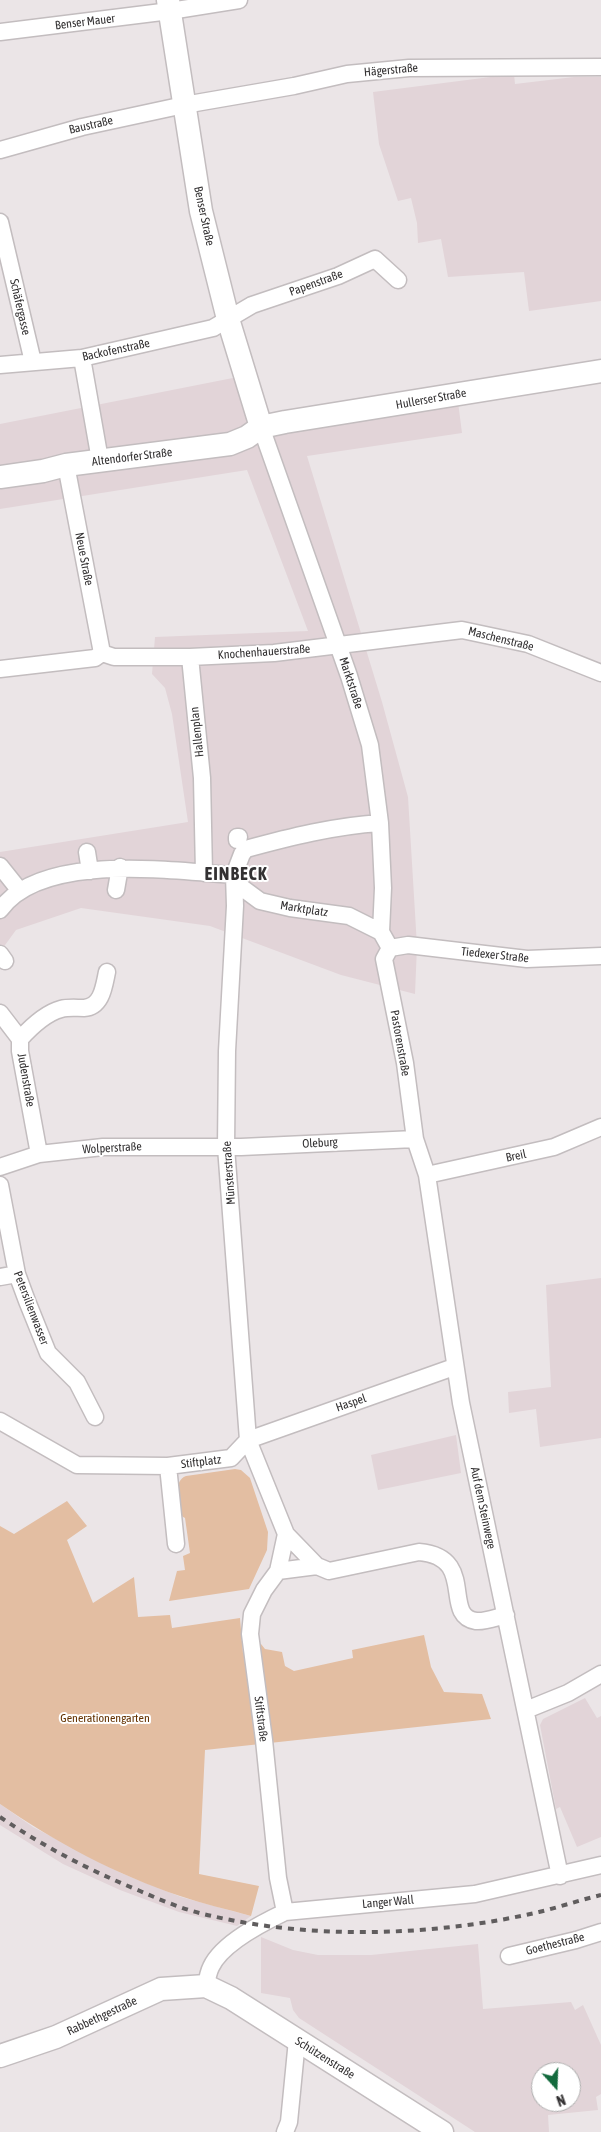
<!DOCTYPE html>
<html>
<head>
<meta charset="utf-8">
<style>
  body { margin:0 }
  #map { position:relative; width:601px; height:2132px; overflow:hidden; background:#ebe5e7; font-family:"Asap Condensed",sans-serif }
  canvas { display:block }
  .north { position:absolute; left:531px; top:2062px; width:50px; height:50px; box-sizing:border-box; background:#fff; border:1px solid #adadad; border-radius:50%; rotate:160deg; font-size:14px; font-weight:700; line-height:20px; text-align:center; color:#333132 }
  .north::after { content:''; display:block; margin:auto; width:18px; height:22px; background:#136a3d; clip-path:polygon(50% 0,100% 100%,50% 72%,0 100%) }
</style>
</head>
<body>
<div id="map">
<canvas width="601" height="2132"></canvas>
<div class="north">N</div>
</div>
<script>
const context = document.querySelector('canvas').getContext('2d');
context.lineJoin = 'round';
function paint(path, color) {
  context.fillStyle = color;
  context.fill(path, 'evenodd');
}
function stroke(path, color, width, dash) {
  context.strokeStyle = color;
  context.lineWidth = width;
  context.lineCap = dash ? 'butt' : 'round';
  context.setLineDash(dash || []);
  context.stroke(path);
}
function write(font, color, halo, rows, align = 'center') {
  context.font = font + ' "Asap Condensed",sans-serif';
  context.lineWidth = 4;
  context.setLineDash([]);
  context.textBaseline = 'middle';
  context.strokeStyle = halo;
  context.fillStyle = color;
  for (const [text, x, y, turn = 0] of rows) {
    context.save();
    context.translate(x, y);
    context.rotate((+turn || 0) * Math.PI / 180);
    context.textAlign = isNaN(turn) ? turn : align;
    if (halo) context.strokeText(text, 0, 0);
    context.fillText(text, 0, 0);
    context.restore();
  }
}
paint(new Path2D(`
  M 514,74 L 515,84 L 574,77 L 601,77 L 601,301 L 529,311 L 524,272 L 448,277 L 441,239 L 418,243 L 417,223 L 411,198 L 398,201 L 379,144 L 373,92 Z
  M 248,375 L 267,436 L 458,402 L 462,433 L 307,456 L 382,702 L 408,797 L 417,946 L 415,994 L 341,975 L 210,926 L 81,908 L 16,930 L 0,952 L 0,852 L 188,822 L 172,714 L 165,688 L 152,674 L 155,637 L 308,631 L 247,470 L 0,509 L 0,424 Z
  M 601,1278 L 601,1438 L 540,1447 L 536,1409 L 509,1413 L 508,1392 L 551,1387 L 546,1285 Z
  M 456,1435 L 461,1473 L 378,1490 L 371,1455 Z
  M 585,1698 L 597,1718 L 601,1716 L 601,1837 L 577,1847 L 560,1807 L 556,1809 L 540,1725 L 543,1719 Z
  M 0,1804 L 33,1827 L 121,1873 L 181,1897 L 251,1916 L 237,1926 L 179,1912 L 120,1890 L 63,1864 L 0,1825 Z
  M 261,1937 L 293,1950 L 318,1955 L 371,1955 L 478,1944 L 483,2009 L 571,2002 L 575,2010 L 583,2005 L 601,2045 L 601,2094 L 596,2097 L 598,2110 L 548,2115 L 549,2132 L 475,2132 L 299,2018 L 293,2010 L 290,1998 L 261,1993 ZM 541,2072 L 571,2072 L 571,2102 L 541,2102 Z`), '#e2d4d8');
paint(new Path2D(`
  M 235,1469 L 241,1470 L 250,1478 L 268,1532 L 267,1550 L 249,1589 L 169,1601 L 177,1571 L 185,1570 L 183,1556 L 190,1553 L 185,1518 L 178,1514 C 178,1502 173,1481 186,1476 Z
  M 67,1501 L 87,1526 L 67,1540 L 93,1603 L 134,1577 L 138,1617 L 170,1615 L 172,1628 L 240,1618 L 243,1653 L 261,1644 L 265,1649 L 282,1652 L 285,1666 L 294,1671 L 353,1658 L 352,1650 L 424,1635 L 431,1667 L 444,1692 L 482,1694 L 491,1719 L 205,1750 L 199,1874 L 259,1886 L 251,1916 C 227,1909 203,1904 180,1896 C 117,1875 55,1842 0,1804 L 0,1526 L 14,1534 Z`), '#e3bea2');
const street = new Path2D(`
  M 0,32 L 170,11 L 239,0
  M 0,150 L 82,127 L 184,105 L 294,86 L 347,74 L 409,68 L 601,67
  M 0,222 L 33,362
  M 82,358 L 100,460
  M 0,365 L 82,358 L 213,328 L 252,305 L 338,276 L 375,259 L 398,280
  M 261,427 L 349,676 L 370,745 L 380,823 L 383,888 L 381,932 L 390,948
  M 66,465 L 102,653
  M 190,657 L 274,653 L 462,630 L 528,644 L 601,673
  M 0,669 L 95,658 L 102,653 L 114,657 L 190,657 L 202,778 L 204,873
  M 380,823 C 334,826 290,837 246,849 L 242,854 L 234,875 L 235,906 L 227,1051 L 226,1147 L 248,1440 L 454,1367
  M 237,840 L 237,837 L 239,837
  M 87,852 L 90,871
  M 0,866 L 20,891
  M 234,875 L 241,887 L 260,901 L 290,908 L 349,916 L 381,932
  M 116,890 L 120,867
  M 0,910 C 41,852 172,871 234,875
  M 390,948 L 384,959 L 405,1063 L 415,1139 L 427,1175 L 461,1403 L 560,1876
  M 390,948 L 408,945 L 527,959 L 601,956
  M 0,954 L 5,961
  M 0,1013 L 20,1039 L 20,1051 L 39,1154
  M 20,1039 C 30,1028 46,1013 61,1009 C 68,1007 76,1008 84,1008 C 102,1007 104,986 107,972
  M 0,1167 L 39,1154 L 103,1147 L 241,1147 L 415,1139
  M 427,1175 L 554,1147 L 601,1127
  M 0,1185 L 17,1274 L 27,1301 L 48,1353 L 77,1382 L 95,1417
  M 0,1277 L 17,1274
  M 0,1421 L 77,1465 L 168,1466
  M 176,1544 L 168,1466 L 231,1458 L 248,1440 L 286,1534 L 317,1566
  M 278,1571 L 317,1566 L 329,1571 L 419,1552 C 478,1557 441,1616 476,1621 C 485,1622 497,1617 506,1615
  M 526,1710 L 568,1693 L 601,1674
  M 285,1912 L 278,1878 L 264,1740 L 250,1634 L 252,1614 L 264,1590 L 278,1571 L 286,1534
  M 509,1956 L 576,1940 L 601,1932
  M 206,1986 C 207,1980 208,1973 211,1967 C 222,1943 262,1923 285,1912 L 475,1894 L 601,1865
  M 285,2132 L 289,2122 L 297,2040`);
const secondary = new Path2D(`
  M 168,0 L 201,211 L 228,319 L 261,427
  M 0,477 L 43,471 L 66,465 L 230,444 L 247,437 L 261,427 L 285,422 L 601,371
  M 0,2056 L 56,2037 L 161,1989 L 206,1986 L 231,1998 L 442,2132`);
stroke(street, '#c3bdbf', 19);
stroke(secondary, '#c3bdbf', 25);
stroke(street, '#fff', 16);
stroke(secondary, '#fff', 22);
stroke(new Path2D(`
  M 0,1817 C 46,1848 89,1870 140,1891 C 163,1901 187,1911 212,1916 C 315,1940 436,1936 539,1912 C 560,1907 580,1900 601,1895`), '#605d5e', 4, [6, 6]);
write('12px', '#333132', '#fff', [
  ["Benser Mauer",85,22,-7],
  ["Hägerstraße",391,70,-5],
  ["Baustraße",91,125,-13],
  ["Benser Straße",204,216,78],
  ["Papenstraße",316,283,-20],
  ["Schäfergasse",20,307,77],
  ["Backofenstraße",116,350,-12],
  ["Hullerser Straße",431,399,-10],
  ["Altendorfer Straße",132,457,-7],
  ["Neue Straße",84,559,79],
  ["Maschenstraße",501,639,14],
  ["Knochenhauerstraße",264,652,-4],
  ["Marktstraße",351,683,72],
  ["Hallenplan",197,732,-96],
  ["Marktplatz",304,909,9],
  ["Tiedexer Straße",495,955,6],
  ["Pastorenstraße",400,1043,80],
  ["Judenstraße",26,1080,80],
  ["Oleburg",320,1143,-3],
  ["Wolperstraße",112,1148,-3],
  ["Breil",516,1156,-12],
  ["Münsterstraße",229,1173,-94],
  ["Petersilienwasser",31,1308,69],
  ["Haspel",351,1403,-19],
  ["Stiftplatz",201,1462,-7],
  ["Auf dem Steinwege",483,1508,78],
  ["Stiftstraße",261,1719,83],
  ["Langer Wall",388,1902,-5],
  ["Goethestraße",555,1944,-14],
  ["Rabbethgestraße",102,2016,-25],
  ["Schützenstraße",325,2058,32]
]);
write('12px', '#633200', '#fff', [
  ["Generationengarten",105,1718]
]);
context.letterSpacing = '1px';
write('bold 18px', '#333132', '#fff', [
  ["EINBECK",236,874]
]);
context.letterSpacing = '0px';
</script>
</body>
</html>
